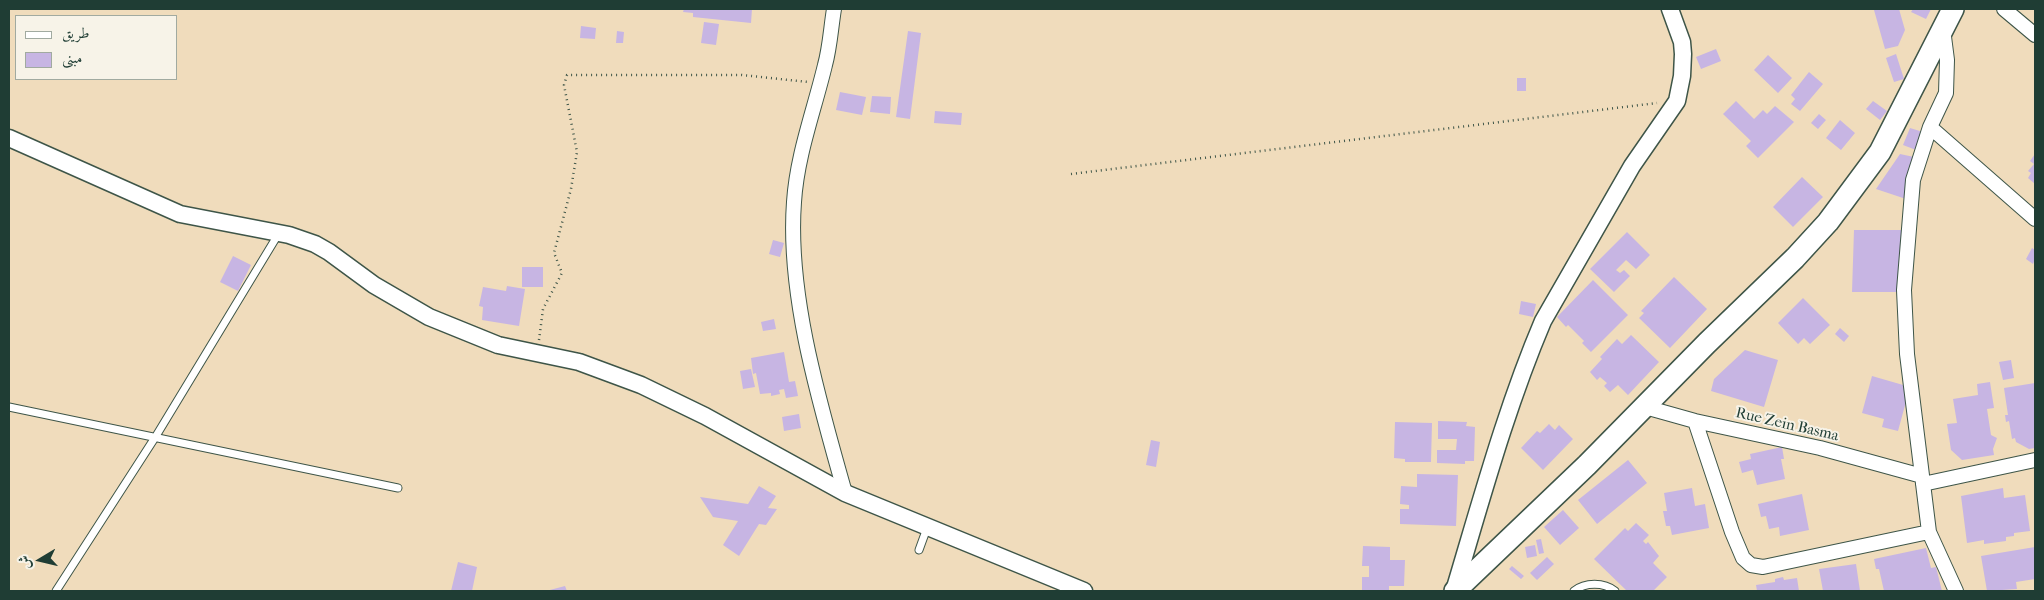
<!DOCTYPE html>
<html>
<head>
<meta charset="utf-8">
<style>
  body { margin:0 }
  #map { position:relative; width:2044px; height:600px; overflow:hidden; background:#f0dcbc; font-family:"IM FELL French Canon",Amiri,serif }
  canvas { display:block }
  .frame { position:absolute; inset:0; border:10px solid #1f3d34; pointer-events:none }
  .legend { position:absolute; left:15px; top:15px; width:162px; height:65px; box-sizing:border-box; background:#f7f3e8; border:1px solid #a1aaa0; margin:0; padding:6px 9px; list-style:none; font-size:15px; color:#1f3d34 }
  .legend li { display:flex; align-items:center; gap:10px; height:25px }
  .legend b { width:25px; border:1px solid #a1aaa0 }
  .north { position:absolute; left:15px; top:535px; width:50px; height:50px; -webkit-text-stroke:4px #f7f3e8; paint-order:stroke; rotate:261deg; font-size:14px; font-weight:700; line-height:20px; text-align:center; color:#1f3d34 }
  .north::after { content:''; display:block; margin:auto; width:18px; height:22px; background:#1f3d34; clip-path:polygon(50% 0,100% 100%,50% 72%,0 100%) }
</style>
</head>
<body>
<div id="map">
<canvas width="2044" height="600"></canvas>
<div class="frame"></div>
<ul class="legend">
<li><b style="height:6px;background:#fff"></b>طريق</li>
<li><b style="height:14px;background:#c7b5e3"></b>مبنى</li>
</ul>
<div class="north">ش</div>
</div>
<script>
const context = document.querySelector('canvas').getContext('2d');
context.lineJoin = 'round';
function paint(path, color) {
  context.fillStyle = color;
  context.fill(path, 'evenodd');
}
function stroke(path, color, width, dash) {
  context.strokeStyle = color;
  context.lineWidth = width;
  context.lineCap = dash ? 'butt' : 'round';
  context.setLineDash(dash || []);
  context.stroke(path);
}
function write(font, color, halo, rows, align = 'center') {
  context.font = font + ' "IM FELL French Canon",serif';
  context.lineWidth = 4;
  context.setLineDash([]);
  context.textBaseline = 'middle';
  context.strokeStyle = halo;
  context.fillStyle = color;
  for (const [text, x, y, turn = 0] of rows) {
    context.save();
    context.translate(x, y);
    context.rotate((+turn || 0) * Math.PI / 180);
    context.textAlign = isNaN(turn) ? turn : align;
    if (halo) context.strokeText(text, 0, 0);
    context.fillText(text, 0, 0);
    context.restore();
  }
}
paint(new Path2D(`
  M 684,9 L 752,9 L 751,23 L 693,17 L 693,13 L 683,12 Z
  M 1879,9 L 1899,9 L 1905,30 L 1898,46 L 1885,49 L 1874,10 Z
  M 1913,9 L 1931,9 L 1926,19 L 1911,12 Z
  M 704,22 L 719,24 L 716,45 L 701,43 Z
  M 581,26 L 596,28 L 595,39 L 580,38 Z
  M 617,31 L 624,32 L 623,43 L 616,43 Z
  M 908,31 L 921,33 L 910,119 L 896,117 Z
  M 1716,49 L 1721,61 L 1701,69 L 1696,57 Z
  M 1896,54 L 1904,79 L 1894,82 L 1886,58 Z
  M 1768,55 L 1792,78 L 1778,93 L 1754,70 Z
  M 1809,72 L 1823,84 L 1800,111 L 1791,104 L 1795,99 L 1791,95 Z
  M 1517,78 L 1526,78 L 1526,91 L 1517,91 Z
  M 840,92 L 866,97 L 862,115 L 836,110 Z
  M 872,96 L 891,97 L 890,114 L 870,112 Z
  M 1736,101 L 1754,119 L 1763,110 L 1767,114 L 1775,106 L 1794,122 L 1758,158 L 1746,146 L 1751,141 L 1723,114 Z
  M 1873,101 L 1887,111 L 1880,120 L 1866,109 Z
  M 935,111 L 962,113 L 961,125 L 934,123 Z
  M 1819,114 L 1826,120 L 1818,129 L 1811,123 Z
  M 1840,120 L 1855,133 L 1841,150 L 1826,138 Z
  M 1910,128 L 1923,132 L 1916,150 L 1903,145 Z
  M 1900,154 L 1914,157 L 1906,199 L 1876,189 Z
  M 2035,154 L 2035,184 L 2028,178 L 2031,173 L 2028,171 L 2034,164 L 2030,161 Z
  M 1802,177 L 1823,197 L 1793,227 L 1773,207 Z
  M 1854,230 L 1901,230 L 1901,292 L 1852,292 Z
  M 1627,232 L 1650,255 L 1636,269 L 1626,260 L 1616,270 L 1620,273 L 1624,270 L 1630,276 L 1614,292 L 1590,269 Z
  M 773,240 L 784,243 L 780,257 L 769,254 Z
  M 2032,248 L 2035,250 L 2035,259 L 2033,264 L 2026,259 Z
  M 233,256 L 251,265 L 238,291 L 220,282 Z
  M 522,267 L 543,267 L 543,287 L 522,287 Z
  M 1674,277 L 1707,309 L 1670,348 L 1639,318 L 1644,313 L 1641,311 Z
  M 1593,280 L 1628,315 L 1591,352 L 1582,343 L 1584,341 L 1568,325 L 1566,327 L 1557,317 Z
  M 507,286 L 525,289 L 519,326 L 482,320 L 483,307 L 479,306 L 483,287 L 506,291 Z
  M 1803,298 L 1830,325 L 1810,344 L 1804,338 L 1798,344 L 1778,323 Z
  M 1521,301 L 1536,304 L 1533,317 L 1519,314 Z
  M 774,319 L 776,329 L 763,331 L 761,322 Z
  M 1840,328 L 1849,336 L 1844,342 L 1835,334 Z
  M 1631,335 L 1659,362 L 1628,395 L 1618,385 L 1610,392 L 1604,386 L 1607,383 L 1600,377 L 1597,380 L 1590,372 L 1602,359 L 1600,357 L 1617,339 L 1622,344 Z
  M 1745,350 L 1778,360 L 1764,407 L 1711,391 L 1714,379 Z
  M 784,352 L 789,382 L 795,381 L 798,396 L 786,398 L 784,389 L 779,390 L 780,394 L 771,396 L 771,393 L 760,394 L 756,373 L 753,374 L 751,358 Z
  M 2011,360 L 2014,378 L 2003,380 L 1999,362 Z
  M 751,369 L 755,387 L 743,389 L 740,371 Z
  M 1872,376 L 1910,387 L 1898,431 L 1882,427 L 1884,419 L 1862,413 Z
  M 1990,382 L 1994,408 L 1987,409 L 1991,435 L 1997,438 L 1993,449 L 1994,455 L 1962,460 L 1951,450 L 1947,424 L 1957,423 L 1953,399 L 1978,395 L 1977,384 Z
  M 2035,383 L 2035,448 L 2029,449 L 2016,442 L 2015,438 L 2012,439 L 2009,421 L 2006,422 L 2005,415 L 2008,415 L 2004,388 Z
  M 799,414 L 801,428 L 784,431 L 782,417 Z
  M 1438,421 L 1467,422 L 1466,426 L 1475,427 L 1474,461 L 1465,461 L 1465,464 L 1437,463 L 1437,450 L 1456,450 L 1457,439 L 1438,439 Z
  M 1395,422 L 1432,423 L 1431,462 L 1405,462 L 1405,459 L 1394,458 Z
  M 1549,424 L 1555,430 L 1559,425 L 1573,439 L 1543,470 L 1521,448 L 1537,431 L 1540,433 Z
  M 1151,440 L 1160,442 L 1156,467 L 1146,465 Z
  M 1782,447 L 1784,459 L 1781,459 L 1785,479 L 1757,485 L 1753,470 L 1742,473 L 1739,462 L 1751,459 L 1750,454 Z
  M 1628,460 L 1647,483 L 1597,524 L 1578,500 Z
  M 1417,474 L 1458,475 L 1456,526 L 1400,524 L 1400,509 L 1409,509 L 1409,505 L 1400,504 L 1401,486 L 1417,487 Z
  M 759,486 L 776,496 L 768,508 L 777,509 L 766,525 L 759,524 L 739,556 L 723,545 L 738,521 L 713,517 L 700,497 L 748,504 Z
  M 1692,488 L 1695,506 L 1705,504 L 1709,528 L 1672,535 L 1670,526 L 1666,526 L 1663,511 L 1667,511 L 1664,493 Z
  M 2003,488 L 2004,498 L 2025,495 L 2030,531 L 2014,533 L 2014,536 L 2006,537 L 2006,541 L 1984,544 L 1984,540 L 1967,543 L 1961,496 Z
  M 1802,494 L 1809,530 L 1780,536 L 1779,527 L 1769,529 L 1766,516 L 1761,517 L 1758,504 Z
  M 1563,510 L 1579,528 L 1560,545 L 1544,527 Z
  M 1636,523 L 1649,535 L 1643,541 L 1646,544 L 1648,542 L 1659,556 L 1653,563 L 1667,577 L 1653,591 L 1627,591 L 1594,559 L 1625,528 L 1628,531 Z
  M 1541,539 L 1544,553 L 1539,554 L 1536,540 Z
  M 1535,545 L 1537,556 L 1527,558 L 1525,547 Z
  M 1363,546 L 1390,547 L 1390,560 L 1405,560 L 1404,586 L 1389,586 L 1389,591 L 1362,591 L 1362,577 L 1369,577 L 1369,566 L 1362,566 Z
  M 2035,547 L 2035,579 L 2016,582 L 2017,589 L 1987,591 L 1981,556 Z
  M 1926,548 L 1931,568 L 1936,567 L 1942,591 L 1884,591 L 1879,569 L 1876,569 L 1874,559 Z
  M 1547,557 L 1554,564 L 1537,580 L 1530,573 Z
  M 458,562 L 477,567 L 472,591 L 451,591 Z
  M 1856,564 L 1860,591 L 1823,591 L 1819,569 Z
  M 1512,566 L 1524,576 L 1521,579 L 1509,569 Z
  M 1783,577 L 1784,580 L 1797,578 L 1799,591 L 1757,591 L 1756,585 L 1775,582 L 1775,579 Z
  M 565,586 L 567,591 L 546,591 Z`), '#c7b5e3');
const service = new Path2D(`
  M 9,407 L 398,488
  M 919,550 L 927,528
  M 56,591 L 156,436 L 279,233
  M 1574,591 C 1585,582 1604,582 1615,591`);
const minor = new Path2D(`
  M 834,9 C 831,27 830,47 825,65 C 814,111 797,155 794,202 C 787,295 820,404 845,493
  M 2004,9 L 2035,35
  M 1943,29 L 1947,60 L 1946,93 L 1930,127 L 1913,180 L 1904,290 L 1907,354 L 1929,532 L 1956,591
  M 1930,127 L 2035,219
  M 1645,407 L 1695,421 L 1820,448 L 1922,476
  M 1695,421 L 1732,532 L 1743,558 L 1751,565 L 1763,567 L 1929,532
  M 1923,484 L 2035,460`);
const tertiary = new Path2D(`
  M 9,138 L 180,214 L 289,235 L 315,244 L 329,252 L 374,285 L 429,317 L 498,345 L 579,362 L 641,385 L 705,416 L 845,493 L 1084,591
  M 1454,591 C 1481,501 1506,408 1543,321 L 1632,166 L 1677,101 L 1682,76 L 1683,54 L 1682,42 L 1670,9`);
const primary = new Path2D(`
  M 1455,591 L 1587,465 L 1707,343 L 1795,258 L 1828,222 L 1880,152 L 1953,9`);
stroke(service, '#3e5548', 9);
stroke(minor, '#3e5548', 16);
stroke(tertiary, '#3e5548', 19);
stroke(primary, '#3e5548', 24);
stroke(new Path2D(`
  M 1071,174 L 1657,103
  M 539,340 L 543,309 L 562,273 L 554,253 L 571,189 L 577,152 L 564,85 L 567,75 L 742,75 L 808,82`), '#3e5548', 2.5, [1, 4]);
stroke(service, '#fff', 7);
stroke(minor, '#fff', 14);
stroke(tertiary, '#fff', 16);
stroke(primary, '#fff', 21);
write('15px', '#1f3d34', '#f7f3e8', [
  ["Rue Zein Basma",1787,425,13]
]);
</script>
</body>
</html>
